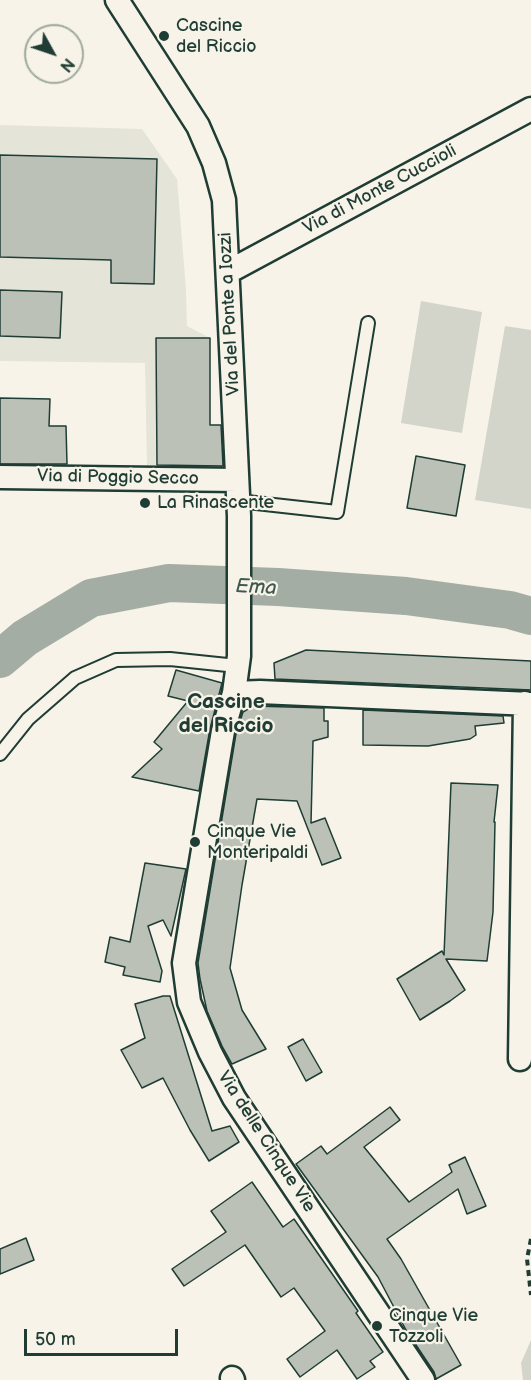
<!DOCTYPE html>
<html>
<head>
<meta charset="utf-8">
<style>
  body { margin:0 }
  #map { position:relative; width:531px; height:1380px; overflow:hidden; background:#f7f3e8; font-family:"Balsamiq Sans",sans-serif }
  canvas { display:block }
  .north { position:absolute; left:24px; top:24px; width:60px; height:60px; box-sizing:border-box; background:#f7f3e8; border:2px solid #a1aaa0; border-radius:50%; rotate:130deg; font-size:16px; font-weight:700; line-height:24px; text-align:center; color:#1f3d34 }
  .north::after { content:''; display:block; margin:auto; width:21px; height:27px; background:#1f3d34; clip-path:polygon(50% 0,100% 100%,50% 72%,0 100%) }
  .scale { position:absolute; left:24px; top:1329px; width:154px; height:27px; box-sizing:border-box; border:3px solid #1f3d34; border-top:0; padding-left:8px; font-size:18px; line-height:21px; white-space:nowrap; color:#1f3d34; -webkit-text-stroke:4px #f7f3e8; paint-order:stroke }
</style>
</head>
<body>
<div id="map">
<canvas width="531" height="1380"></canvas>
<div class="north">N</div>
<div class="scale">50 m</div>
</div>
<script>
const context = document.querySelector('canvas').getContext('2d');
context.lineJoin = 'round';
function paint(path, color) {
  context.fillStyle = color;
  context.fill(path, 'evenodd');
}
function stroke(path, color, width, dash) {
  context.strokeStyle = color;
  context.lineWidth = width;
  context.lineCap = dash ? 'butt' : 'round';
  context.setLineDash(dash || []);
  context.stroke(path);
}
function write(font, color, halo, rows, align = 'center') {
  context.font = font + ' "Balsamiq Sans",sans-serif';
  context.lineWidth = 4.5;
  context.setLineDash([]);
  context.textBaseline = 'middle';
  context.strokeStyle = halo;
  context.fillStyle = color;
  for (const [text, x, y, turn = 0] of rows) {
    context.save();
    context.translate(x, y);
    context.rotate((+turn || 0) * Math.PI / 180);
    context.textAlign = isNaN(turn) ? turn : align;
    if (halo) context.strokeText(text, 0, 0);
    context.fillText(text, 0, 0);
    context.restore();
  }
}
paint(new Path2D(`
  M 0,125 L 142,129 L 177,179 L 186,289 L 187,326 L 210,338 L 210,425 L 186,425 L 186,466 L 147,467 L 145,363 L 0,361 Z`), '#e5e4d9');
paint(new Path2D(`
  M 421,301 L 482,312 L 462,433 L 401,423 Z
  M 505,326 L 531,330 L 531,509 L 475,500 Z
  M 531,1340 L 531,1380 L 523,1380 L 521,1363 Z`), '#d3d5ca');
stroke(new Path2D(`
  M 0,659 L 25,638 L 91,598 L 169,583 L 278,587 L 406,596 L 510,610 L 531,616`), '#a4ada3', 38);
const building = new Path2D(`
  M 0,155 L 157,159 L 154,284 L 111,283 L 111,260 L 0,257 Z
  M 0,290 L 62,292 L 60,338 L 0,336 Z
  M 156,338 L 210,338 L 210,425 L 221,425 L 223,465 L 222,466 L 157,465 Z
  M 0,398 L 50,399 L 49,426 L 66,426 L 67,464 L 0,464 Z
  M 416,456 L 465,465 L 456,516 L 407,508 Z
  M 306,650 L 531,661 L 531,690 L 275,679 L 274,663 Z
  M 176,670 L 222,683 L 210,729 L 199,791 L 132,777 L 162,749 L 154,742 L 188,701 L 168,696 Z
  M 253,706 L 324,708 L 324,721 L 328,721 L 328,737 L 313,741 L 311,823 L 325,818 L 341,858 L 322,865 L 297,801 L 257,799 L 242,885 L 230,968 L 242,1010 L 266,1049 L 232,1064 L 222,1046 L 207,1011 L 200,979 L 198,963 L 236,734 L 243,712 Z
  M 363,710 L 503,716 L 504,723 L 475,726 L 476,735 L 470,739 L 428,746 L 363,745 Z
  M 451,783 L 498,785 L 494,822 L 495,822 L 493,912 L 487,961 L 446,959 L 465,990 L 450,1001 L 420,1020 L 397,979 L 442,951 L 444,955 Z
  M 145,863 L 186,869 L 171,936 L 163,920 L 148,926 L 162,971 L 160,982 L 123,975 L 125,967 L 105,962 L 110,937 L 130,942 Z
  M 163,996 L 170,996 L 212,1131 L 230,1126 L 239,1142 L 209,1161 L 190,1130 L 163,1078 L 142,1088 L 121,1050 L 145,1038 L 135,1004 Z
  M 303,1039 L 322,1072 L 306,1081 L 288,1047 Z
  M 390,1107 L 400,1120 L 364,1147 L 409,1202 L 452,1172 L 449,1165 L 465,1157 L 486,1206 L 467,1214 L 458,1189 L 387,1239 L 401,1259 L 461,1365 L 436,1379 L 434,1372 L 406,1330 L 378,1277 L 296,1164 L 321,1146 L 327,1154 Z
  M 252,1182 L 283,1227 L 294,1219 L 358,1311 L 356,1313 L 383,1352 L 370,1361 L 375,1367 L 357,1379 L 337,1350 L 300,1377 L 287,1359 L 325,1331 L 294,1288 L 281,1297 L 245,1245 L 184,1286 L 172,1269 L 226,1232 L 211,1211 Z
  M 26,1238 L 34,1260 L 0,1274 L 0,1249 Z`);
paint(building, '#bbc1b6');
stroke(building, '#1f3d34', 1.5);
const lane = new Path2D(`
  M 238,501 L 337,512 L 368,323
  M 0,754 L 28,719 L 75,678 L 116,660 L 170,659 L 237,666`);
const street = new Path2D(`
  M 117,0 L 198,126 L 214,163 L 224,200 L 239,516 L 239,656 L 234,693 L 223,731 L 184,963 L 189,1002 L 210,1052 L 234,1098 L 423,1380
  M 228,272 L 531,109
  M 0,477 L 237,480
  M 234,693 L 260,692 L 531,704
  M 520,1059 L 525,703
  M 232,1378 L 233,1380`);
stroke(lane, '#1f3d34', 16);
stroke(street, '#1f3d34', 27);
stroke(new Path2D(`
  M 531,1239 L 527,1259 L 531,1295`), '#1f3d34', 4, [6, 4.5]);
stroke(lane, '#f7f3e8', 12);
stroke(street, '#f7f3e8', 22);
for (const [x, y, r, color] of [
  [164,36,6,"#1f3d34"],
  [145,503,6,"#1f3d34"],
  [195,842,6,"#1f3d34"],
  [377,1326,6,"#1f3d34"]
]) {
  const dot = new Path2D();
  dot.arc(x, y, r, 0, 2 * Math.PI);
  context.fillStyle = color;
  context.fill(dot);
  stroke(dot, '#f7f3e8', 2);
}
write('18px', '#1f3d34', '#f7f3e8', [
  ["Cascine",176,26],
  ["del Riccio",176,47],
  ["La Rinascente",157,503],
  ["Cinque Vie",207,832],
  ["Monteripaldi",207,853],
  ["Cinque Vie",389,1316],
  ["Tozzoli",389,1337]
], 'left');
write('18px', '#1f3d34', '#f7f3e8', [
  ["Via di Monte Cuccioli",380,190,-28],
  ["Via del Ponte a Iozzi",230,314,-93],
  ["Via di Poggio Secco",118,478,1],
  ["Via delle Cinque Vie",266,1142,57]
]);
write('italic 20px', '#405950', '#f7f3e8', [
  ["Ema",256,588,3]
]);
write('bold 21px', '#1f3d34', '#f7f3e8', [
  ["Cascine",226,703],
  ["del Riccio",226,727]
]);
</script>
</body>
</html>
